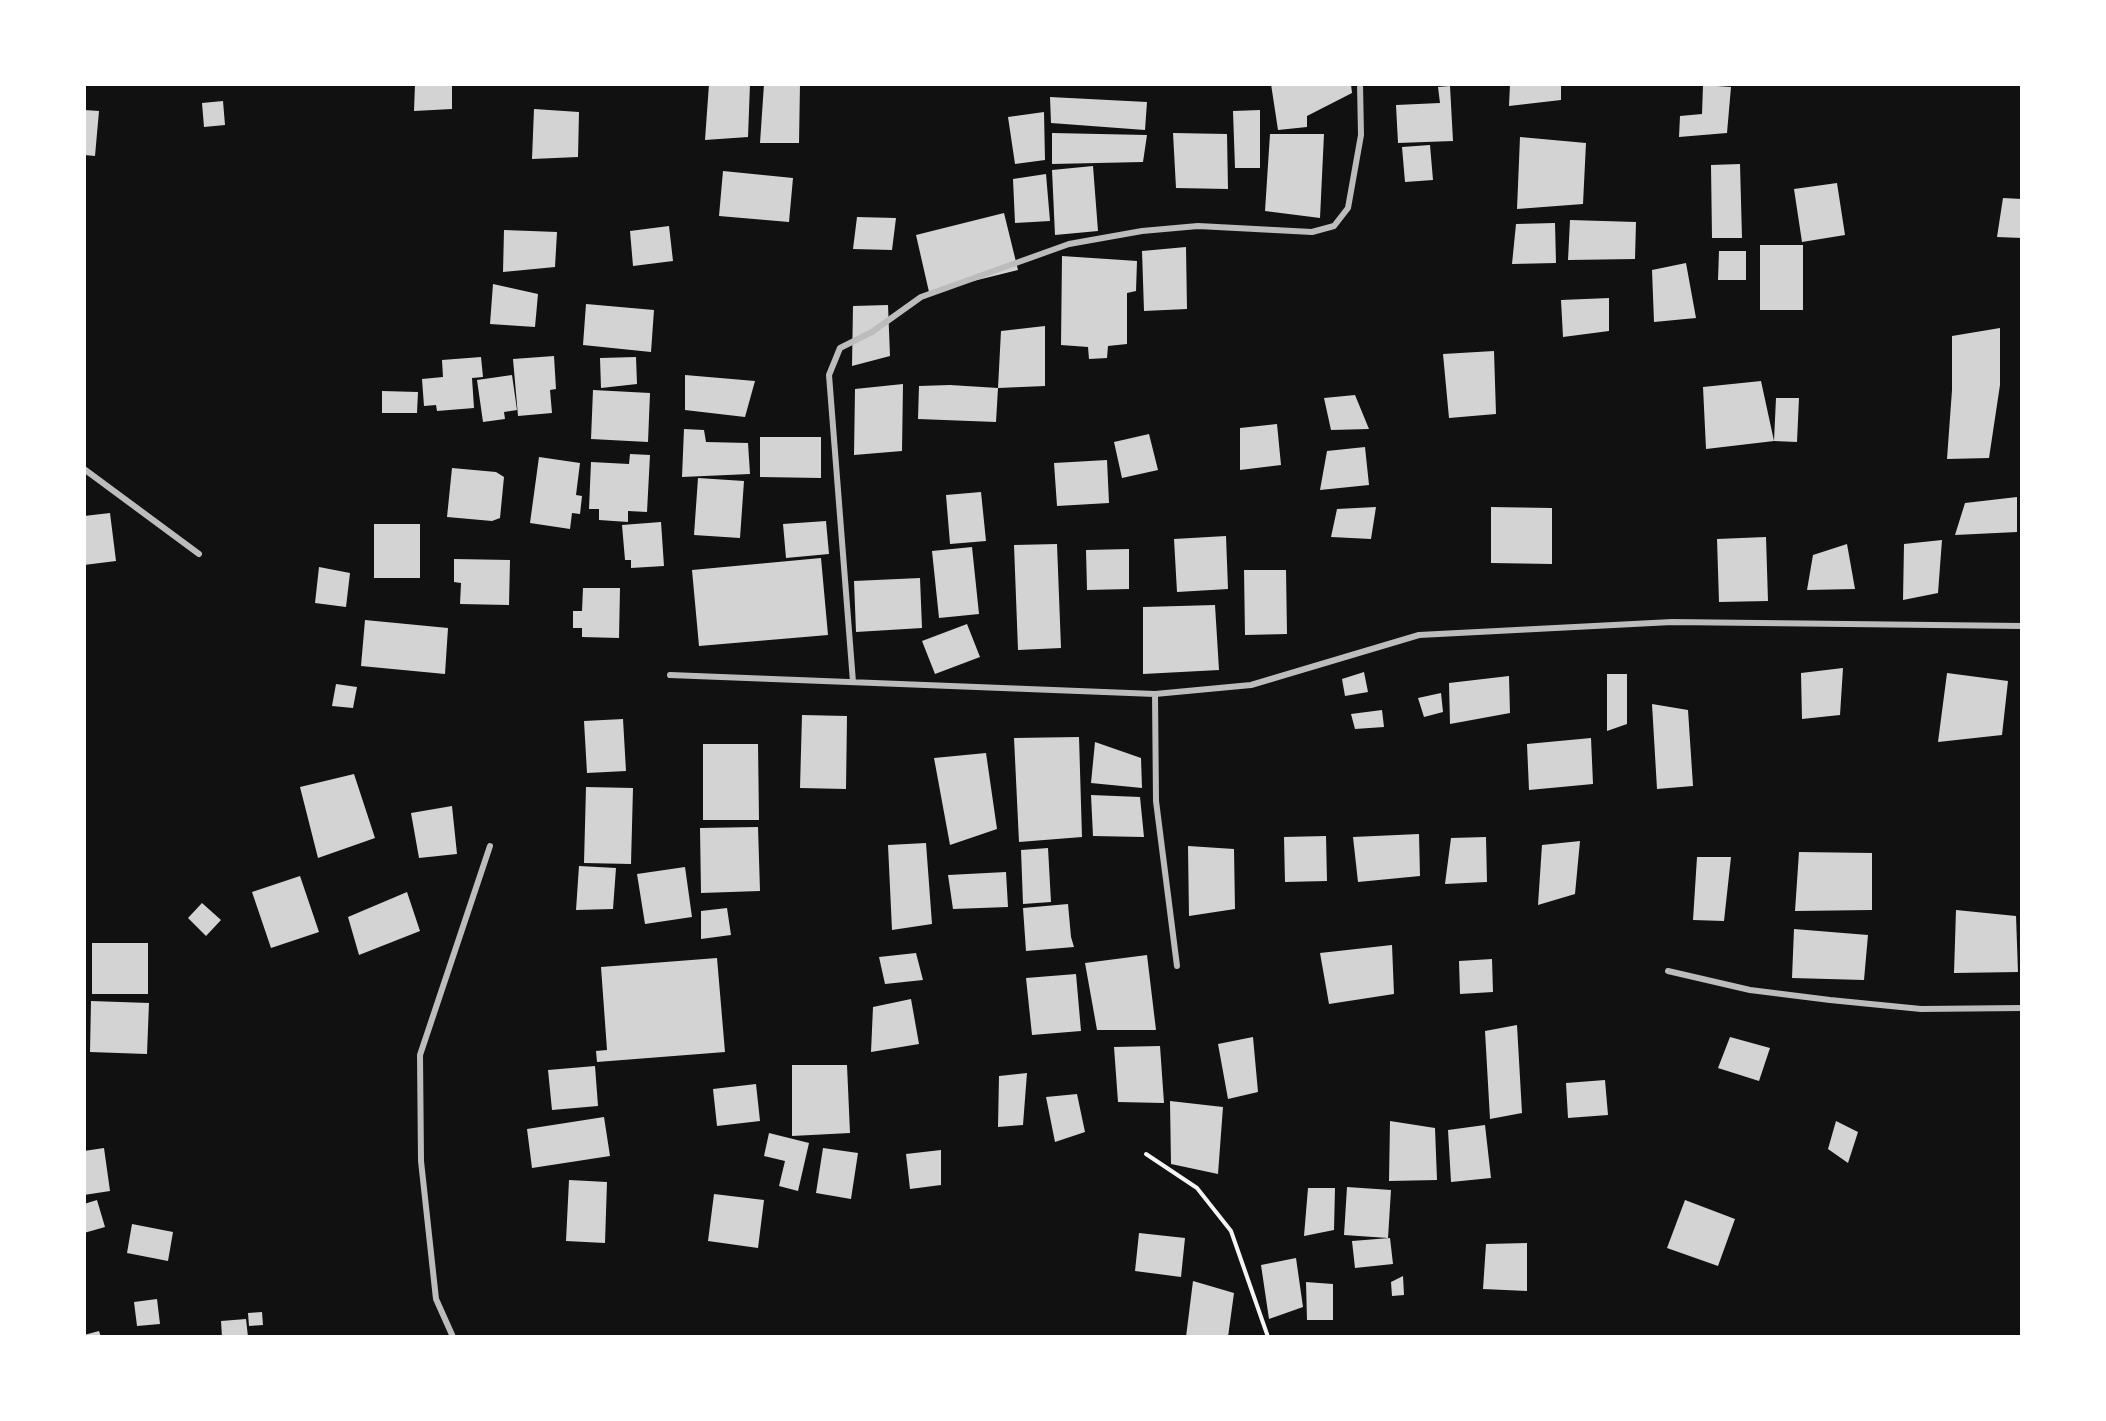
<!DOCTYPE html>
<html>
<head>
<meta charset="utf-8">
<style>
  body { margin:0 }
  #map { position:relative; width:2106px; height:1421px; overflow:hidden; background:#111; font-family:Ubuntu,sans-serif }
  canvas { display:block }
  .frame { position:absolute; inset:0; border:86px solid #fff; pointer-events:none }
</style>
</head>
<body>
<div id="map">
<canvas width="2106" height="1421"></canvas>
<div class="frame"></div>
</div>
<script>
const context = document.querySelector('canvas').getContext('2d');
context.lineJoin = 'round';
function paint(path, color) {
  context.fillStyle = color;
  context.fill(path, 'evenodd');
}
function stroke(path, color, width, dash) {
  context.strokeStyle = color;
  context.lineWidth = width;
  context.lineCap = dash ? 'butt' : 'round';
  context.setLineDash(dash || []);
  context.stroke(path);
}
paint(new Path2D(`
  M 415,84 L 452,84 L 452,109 L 414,111 Z
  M 709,84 L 750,84 L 748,137 L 705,140 Z
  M 764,84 L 800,84 L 799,143 L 760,143 Z
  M 1271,84 L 1351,84 L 1352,93 L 1307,116 L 1307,127 L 1278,130 Z
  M 1510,84 L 1561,84 L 1561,100 L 1509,106 Z
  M 1703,85 L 1731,87 L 1727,133 L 1679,137 L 1680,116 L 1702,114 Z
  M 1450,86 L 1453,141 L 1398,143 L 1396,105 L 1440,103 L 1438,87 Z
  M 1050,97 L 1147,102 L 1145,130 L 1051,123 Z
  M 223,101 L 225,125 L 204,127 L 202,103 Z
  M 534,109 L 579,112 L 578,157 L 532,159 Z
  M 84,110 L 99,111 L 95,156 L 84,155 Z
  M 1260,110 L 1260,168 L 1235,168 L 1233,111 Z
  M 1044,112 L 1045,160 L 1015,164 L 1008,117 Z
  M 1052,133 L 1147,135 L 1143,162 L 1052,164 Z
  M 1173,133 L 1227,134 L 1228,189 L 1176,188 Z
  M 1270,134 L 1324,134 L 1320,218 L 1265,211 Z
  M 1520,137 L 1586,143 L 1583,204 L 1517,209 Z
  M 1430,145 L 1433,180 L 1405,182 L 1402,147 Z
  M 1740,164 L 1742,238 L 1712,238 L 1711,165 Z
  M 1093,166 L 1098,231 L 1055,235 L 1052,170 Z
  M 723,171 L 793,178 L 789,222 L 719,216 Z
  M 1046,174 L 1050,221 L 1015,223 L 1013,179 Z
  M 1837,183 L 1845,235 L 1802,242 L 1794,189 Z
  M 2003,198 L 2022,199 L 2022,238 L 1997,237 Z
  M 1004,213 L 1018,270 L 929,292 L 916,235 Z
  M 857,217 L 896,218 L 892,250 L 853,249 Z
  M 1570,220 L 1636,222 L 1635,259 L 1568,260 Z
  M 1555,223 L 1556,263 L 1512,264 L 1516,224 Z
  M 669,226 L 673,261 L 633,266 L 630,231 Z
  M 504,230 L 557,232 L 555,267 L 503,272 Z
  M 1760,245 L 1803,245 L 1803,310 L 1760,310 Z
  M 1186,247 L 1187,309 L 1144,311 L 1142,251 Z
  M 1719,251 L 1746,251 L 1746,280 L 1718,280 Z
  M 1062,256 L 1137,261 L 1136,291 L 1127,293 L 1127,344 L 1108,346 L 1107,358 L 1089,359 L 1088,347 L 1061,345 Z
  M 1686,263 L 1696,318 L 1654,322 L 1652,270 Z
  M 493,284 L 538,294 L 535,327 L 490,324 Z
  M 1609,298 L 1609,331 L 1563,337 L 1561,300 Z
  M 586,304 L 654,310 L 651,352 L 583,345 Z
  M 888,305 L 890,356 L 852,366 L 853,306 Z
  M 1045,326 L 1045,386 L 998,388 L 1001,331 Z
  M 2000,328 L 2000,385 L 1989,458 L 1947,459 L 1952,390 L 1952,336 Z
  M 1494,351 L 1496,414 L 1449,418 L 1443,354 Z
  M 554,356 L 556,389 L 550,390 L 552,413 L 518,416 L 513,359 Z
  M 481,357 L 483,377 L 472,378 L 474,408 L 437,411 L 436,405 L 424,406 L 422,379 L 443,377 L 442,360 Z
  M 636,357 L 637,384 L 601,388 L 600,358 Z
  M 512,375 L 517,410 L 504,412 L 505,419 L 483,422 L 477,380 Z
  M 685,375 L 755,381 L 745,417 L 685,410 Z
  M 1761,381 L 1774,441 L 1706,449 L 1703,387 Z
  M 903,384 L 902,451 L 854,455 L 855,389 Z
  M 950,385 L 998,388 L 996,422 L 918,419 L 919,386 Z
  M 593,390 L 650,393 L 648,442 L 591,439 Z
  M 382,391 L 418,392 L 417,413 L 382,413 Z
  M 1355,395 L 1369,429 L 1331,430 L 1324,398 Z
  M 1776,398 L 1799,398 L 1797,442 L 1774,441 Z
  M 1277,424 L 1281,465 L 1240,470 L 1240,428 Z
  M 684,429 L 704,430 L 706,442 L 748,443 L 750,474 L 682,477 Z
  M 1149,434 L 1158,470 L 1122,478 L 1114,442 Z
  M 760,437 L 821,437 L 821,478 L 760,477 Z
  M 1365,447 L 1369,485 L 1320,490 L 1327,451 Z
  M 630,454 L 650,455 L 647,512 L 628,511 L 628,522 L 599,520 L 599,509 L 589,509 L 591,462 L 629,464 Z
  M 539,457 L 580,463 L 576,495 L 582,496 L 580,514 L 572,513 L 570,529 L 530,523 Z
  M 1107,460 L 1109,503 L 1057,506 L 1054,463 Z
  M 452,468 L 496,472 L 504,477 L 500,518 L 492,521 L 447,517 Z
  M 698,478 L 744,481 L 740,538 L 694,535 Z
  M 981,492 L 986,541 L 950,544 L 946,495 Z
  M 2017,497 L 2017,532 L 1955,535 L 1965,503 Z
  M 1376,507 L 1371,539 L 1331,537 L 1337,509 Z
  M 1491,507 L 1552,508 L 1552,564 L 1491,563 Z
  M 110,513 L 116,561 L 84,565 L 84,516 Z
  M 826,521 L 829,554 L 786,558 L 783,524 Z
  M 661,522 L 664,566 L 631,568 L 631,560 L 625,560 L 622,525 Z
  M 374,524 L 420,524 L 420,578 L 374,578 Z
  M 1226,536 L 1228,589 L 1177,592 L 1174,539 Z
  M 1766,537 L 1768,601 L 1719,602 L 1717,539 Z
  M 1942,540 L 1938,593 L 1903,600 L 1904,544 Z
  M 1057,544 L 1061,648 L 1018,650 L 1014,545 Z
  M 1847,544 L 1855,589 L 1807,590 L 1813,555 Z
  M 972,547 L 979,614 L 939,618 L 932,551 Z
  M 1129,549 L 1129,589 L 1087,590 L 1086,550 Z
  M 821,558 L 828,635 L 699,646 L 692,570 Z
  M 454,559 L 510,560 L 509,605 L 460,604 L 461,583 L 454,582 Z
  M 319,567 L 350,573 L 346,607 L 315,603 Z
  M 1244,570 L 1286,570 L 1287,634 L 1245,635 Z
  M 920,578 L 922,628 L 856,632 L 854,581 Z
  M 583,588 L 620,588 L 619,638 L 582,637 L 582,628 L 573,628 L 573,611 L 582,611 Z
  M 1215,605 L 1219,670 L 1143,674 L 1143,607 Z
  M 365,620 L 448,628 L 445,674 L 361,666 Z
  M 967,624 L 980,657 L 935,674 L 922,641 Z
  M 1843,668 L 1840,715 L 1802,719 L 1801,673 Z
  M 1364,672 L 1368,692 L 1345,696 L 1342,679 Z
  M 1947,673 L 2008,681 L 2002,735 L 1938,742 Z
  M 1607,674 L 1627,674 L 1627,724 L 1607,731 Z
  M 1509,676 L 1510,713 L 1450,724 L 1449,683 Z
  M 336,684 L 357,687 L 353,708 L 332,706 Z
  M 1441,693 L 1443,712 L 1424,717 L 1418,698 Z
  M 1652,704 L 1688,710 L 1693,786 L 1657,789 Z
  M 1382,710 L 1384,727 L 1355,729 L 1351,714 Z
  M 802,715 L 847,716 L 846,789 L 800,788 Z
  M 623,719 L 626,771 L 587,773 L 584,721 Z
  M 1079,737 L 1082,837 L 1019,842 L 1014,738 Z
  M 1591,738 L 1593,784 L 1529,790 L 1527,744 Z
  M 1095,742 L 1141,758 L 1142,788 L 1091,783 Z
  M 703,744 L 758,744 L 759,820 L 703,820 Z
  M 986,753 L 997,829 L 950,845 L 934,758 Z
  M 354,774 L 375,838 L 318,858 L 300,787 Z
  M 586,787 L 633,788 L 631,864 L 584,863 Z
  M 1091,795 L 1140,797 L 1144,837 L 1093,836 Z
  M 452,806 L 457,854 L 419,858 L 411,813 Z
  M 758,827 L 760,891 L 701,893 L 700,828 Z
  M 1419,834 L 1420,876 L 1358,882 L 1353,837 Z
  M 1326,836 L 1327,881 L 1285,882 L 1284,837 Z
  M 1486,837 L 1487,882 L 1445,884 L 1451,838 Z
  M 1580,841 L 1575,894 L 1538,905 L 1542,845 Z
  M 926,843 L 932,924 L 892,930 L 888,845 Z
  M 1188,846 L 1234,849 L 1235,909 L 1189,916 Z
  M 1048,848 L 1051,902 L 1023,904 L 1021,850 Z
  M 1799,852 L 1872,853 L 1872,910 L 1795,911 Z
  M 1697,857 L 1731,857 L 1724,921 L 1693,920 Z
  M 579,866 L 616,868 L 613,909 L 576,910 Z
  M 685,867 L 692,917 L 645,924 L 637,874 Z
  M 1006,872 L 1008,907 L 953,909 L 948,875 Z
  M 300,876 L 319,932 L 271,948 L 252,892 Z
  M 407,892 L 420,931 L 359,955 L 348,917 Z
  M 202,903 L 221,920 L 206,936 L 188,918 Z
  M 1068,904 L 1071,937 L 1074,947 L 1026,951 L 1023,908 Z
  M 727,908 L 731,935 L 701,939 L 701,911 Z
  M 1956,910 L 2016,916 L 2018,972 L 1954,973 Z
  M 1794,929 L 1868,935 L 1864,980 L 1792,978 Z
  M 92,943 L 148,943 L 148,994 L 92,994 Z
  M 1392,945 L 1394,994 L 1329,1004 L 1320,953 Z
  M 916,953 L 923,980 L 885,984 L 879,957 Z
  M 1147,955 L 1156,1030 L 1097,1030 L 1085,963 Z
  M 717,958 L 725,1052 L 597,1062 L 596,1051 L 607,1050 L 601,967 Z
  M 1492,959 L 1493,992 L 1460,994 L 1459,961 Z
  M 1076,974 L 1081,1031 L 1032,1035 L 1026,978 Z
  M 911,999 L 919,1044 L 871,1052 L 873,1007 Z
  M 91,1001 L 149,1003 L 147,1054 L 90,1052 Z
  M 1517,1025 L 1522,1113 L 1490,1119 L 1485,1031 Z
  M 1253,1037 L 1258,1092 L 1228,1099 L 1218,1044 Z
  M 1730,1037 L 1770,1048 L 1759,1081 L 1718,1068 Z
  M 1160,1046 L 1164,1103 L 1118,1102 L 1114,1047 Z
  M 792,1065 L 847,1065 L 850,1133 L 792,1136 Z
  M 595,1066 L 598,1106 L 552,1110 L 548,1070 Z
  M 1027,1073 L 1023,1125 L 998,1127 L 999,1076 Z
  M 1605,1080 L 1608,1115 L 1568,1118 L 1566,1083 Z
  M 756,1084 L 760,1121 L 717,1126 L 713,1089 Z
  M 1077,1094 L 1085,1132 L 1055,1142 L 1046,1097 Z
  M 1170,1101 L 1223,1107 L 1218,1174 L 1171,1164 Z
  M 604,1117 L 610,1156 L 532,1168 L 527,1129 Z
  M 1390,1121 L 1435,1128 L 1437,1180 L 1389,1181 Z
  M 1836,1121 L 1858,1132 L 1848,1163 L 1828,1149 Z
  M 1485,1125 L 1491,1178 L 1451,1182 L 1448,1130 Z
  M 769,1133 L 809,1143 L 798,1191 L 779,1186 L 785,1161 L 764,1156 Z
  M 104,1148 L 110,1191 L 84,1195 L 84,1151 Z
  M 823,1148 L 858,1153 L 851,1199 L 816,1193 Z
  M 941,1150 L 941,1185 L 910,1189 L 906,1154 Z
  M 569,1180 L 607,1182 L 605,1243 L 566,1241 Z
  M 1347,1187 L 1391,1190 L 1388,1238 L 1344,1235 Z
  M 1308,1188 L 1335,1188 L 1334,1230 L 1304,1236 Z
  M 714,1194 L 764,1200 L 758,1248 L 708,1241 Z
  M 97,1200 L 105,1227 L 84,1233 L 84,1204 Z
  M 1685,1200 L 1735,1219 L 1718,1266 L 1667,1248 Z
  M 132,1224 L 173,1232 L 168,1261 L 127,1253 Z
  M 1139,1233 L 1185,1238 L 1181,1277 L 1135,1271 Z
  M 1390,1238 L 1393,1264 L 1355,1268 L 1352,1241 Z
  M 1527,1243 L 1527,1291 L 1483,1289 L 1486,1244 Z
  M 1296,1258 L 1303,1307 L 1269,1319 L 1261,1265 Z
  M 1403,1276 L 1404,1295 L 1392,1296 L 1391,1282 Z
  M 1193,1281 L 1234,1293 L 1228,1337 L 1186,1337 Z
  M 1306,1282 L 1333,1284 L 1333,1320 L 1307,1320 Z
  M 157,1299 L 160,1324 L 137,1326 L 134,1302 Z
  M 262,1312 L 263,1325 L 249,1326 L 248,1313 Z
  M 246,1319 L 248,1337 L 222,1337 L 221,1321 Z
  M 99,1331 L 101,1337 L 84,1337 L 84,1335 Z`), '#d3d3d3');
stroke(new Path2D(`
  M 1146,1154 L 1197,1188 L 1231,1231 L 1268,1337`), '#f5f5f5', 4);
stroke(new Path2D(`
  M 84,469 L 199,554
  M 670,675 L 1155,694 L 1251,685 L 1419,635 L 1672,622 L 2022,626
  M 853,682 L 829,375 L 840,348 L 872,332 L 921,297 L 1069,244 L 1142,231 L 1198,226 L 1312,232 L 1334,226 L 1348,208 L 1361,135 L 1360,84
  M 1155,694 L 1156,801 L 1177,966
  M 1668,971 L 1750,990 L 1830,1000 L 1921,1009 L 2022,1008
  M 453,1337 L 436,1299 L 421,1161 L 420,1055 L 490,846`), '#bcbcbc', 6);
</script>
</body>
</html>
